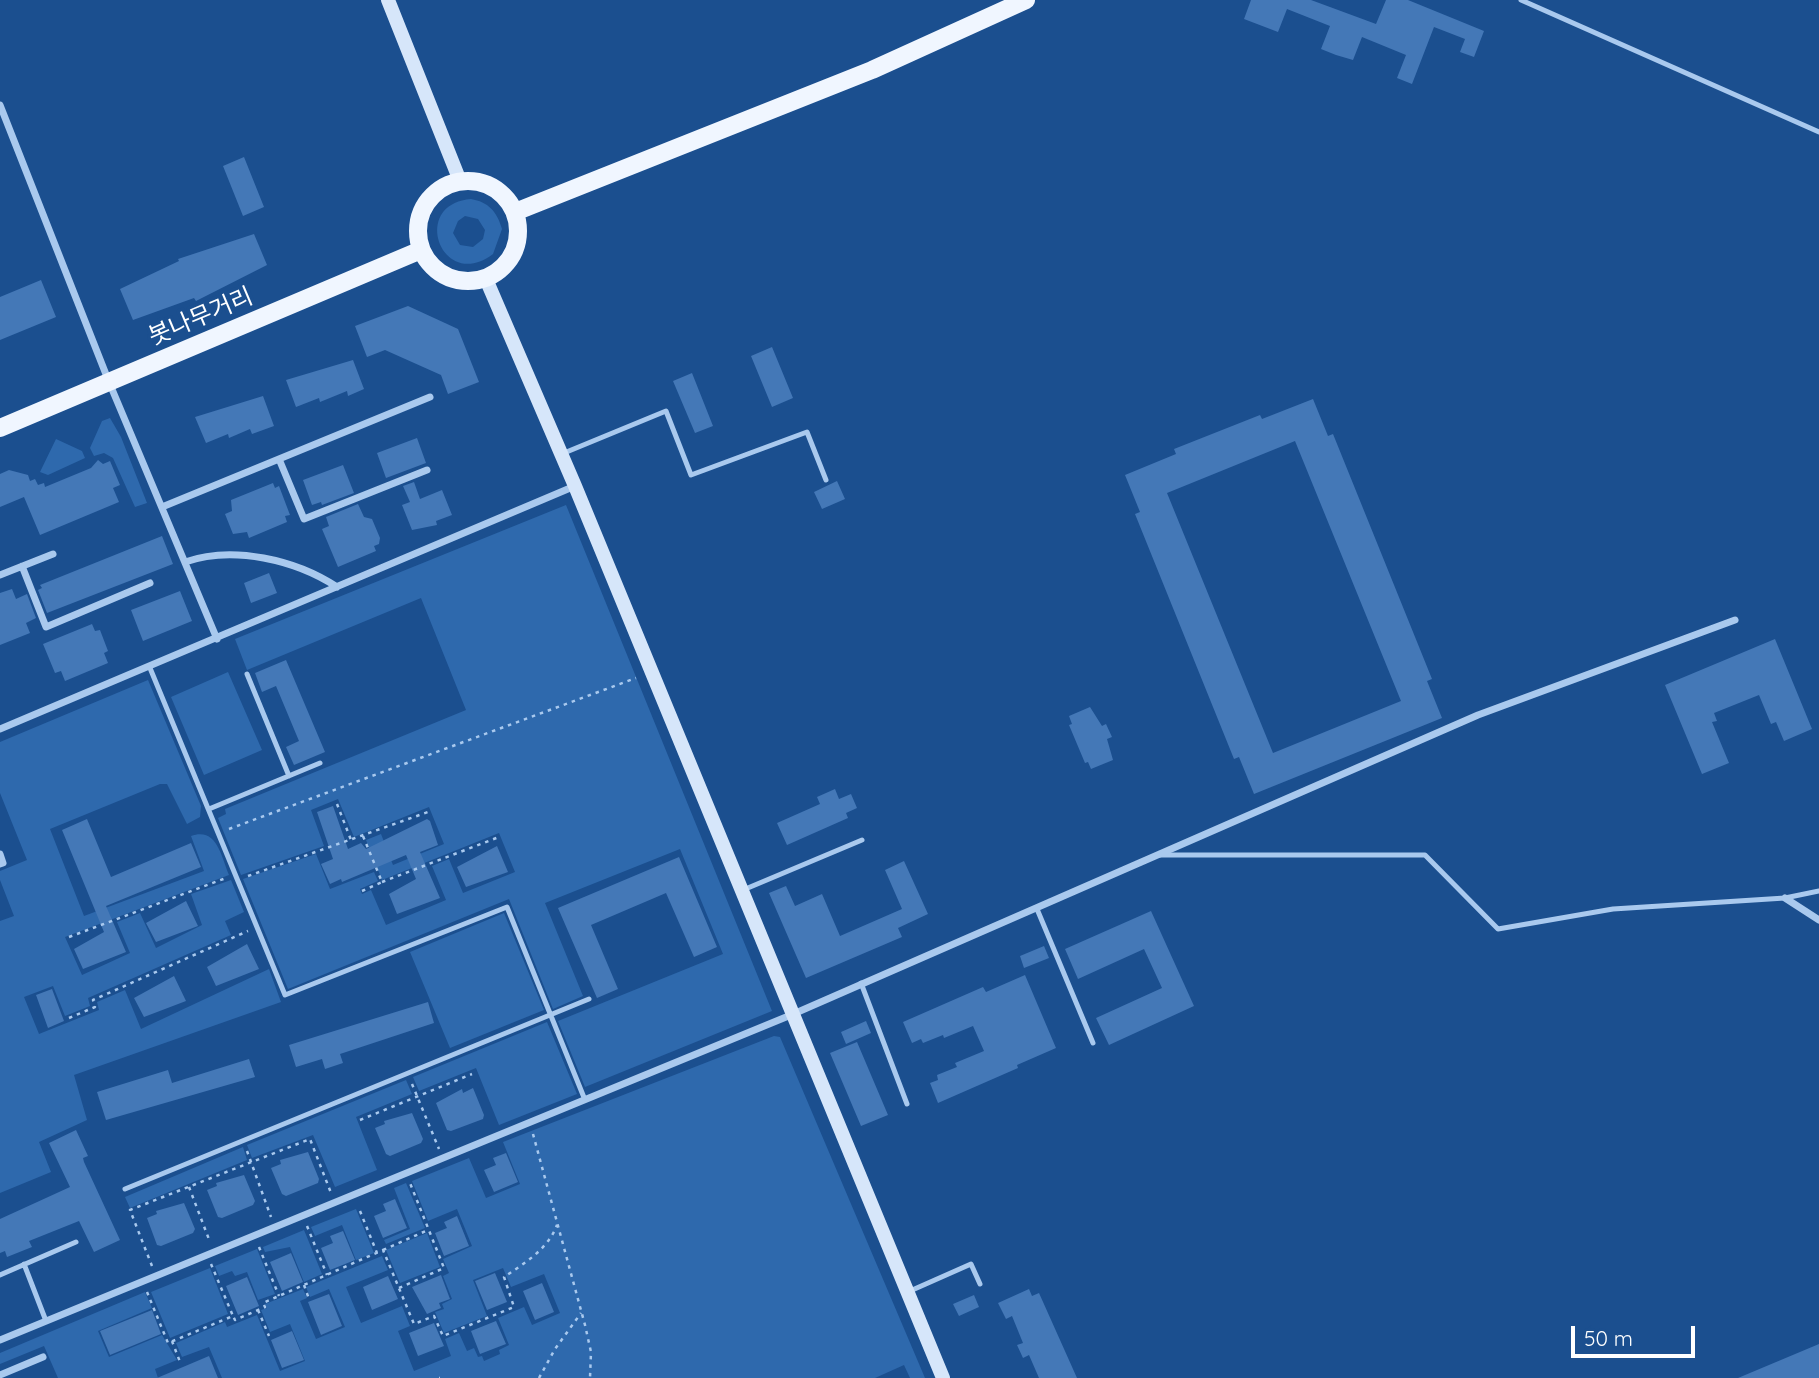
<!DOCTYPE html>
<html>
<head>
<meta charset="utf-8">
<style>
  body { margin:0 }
  #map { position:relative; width:1819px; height:1378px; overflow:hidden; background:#1b4f8f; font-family:Quicksand,sans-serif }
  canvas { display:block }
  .scale { position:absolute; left:1571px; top:1326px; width:124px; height:32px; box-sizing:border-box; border:4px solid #fff; border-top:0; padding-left:9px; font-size:21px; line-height:24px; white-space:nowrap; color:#fff; -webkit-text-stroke:5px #1b4f8f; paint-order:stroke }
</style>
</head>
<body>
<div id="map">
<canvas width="1819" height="1378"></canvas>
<div class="scale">50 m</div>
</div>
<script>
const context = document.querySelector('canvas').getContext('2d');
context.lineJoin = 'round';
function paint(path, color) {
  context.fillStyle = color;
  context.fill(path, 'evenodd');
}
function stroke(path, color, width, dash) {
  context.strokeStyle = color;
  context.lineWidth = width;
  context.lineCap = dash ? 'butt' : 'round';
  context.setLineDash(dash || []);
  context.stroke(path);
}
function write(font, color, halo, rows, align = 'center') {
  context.font = font + ' Quicksand,"Noto Sans KR",sans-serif';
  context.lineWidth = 7;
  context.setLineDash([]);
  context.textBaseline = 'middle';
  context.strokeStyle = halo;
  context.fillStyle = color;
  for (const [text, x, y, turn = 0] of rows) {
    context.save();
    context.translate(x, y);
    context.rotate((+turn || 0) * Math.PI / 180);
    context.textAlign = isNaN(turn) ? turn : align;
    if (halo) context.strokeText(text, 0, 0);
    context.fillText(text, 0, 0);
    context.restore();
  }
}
paint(new Path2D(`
  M 471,199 C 488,202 497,211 502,229 L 493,254 C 442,293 409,204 471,199 ZM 465,216 L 478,219 L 485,230 L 483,239 L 473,247 L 460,245 L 453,233 L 458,221 Z
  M 110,418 L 121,437 L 147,503 L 135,507 L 113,458 L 104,453 L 94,456 L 90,448 L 102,421 Z
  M 56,439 L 82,451 L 85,458 L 48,475 L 40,472 Z
  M 566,505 L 772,1011 L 585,1087 L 558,1021 L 723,954 L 680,849 L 545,903 L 583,996 L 553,1009 L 509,899 L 288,989 L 243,879 L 316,854 L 330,889 L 374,872 L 378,881 L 360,889 L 362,894 L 371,890 L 386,925 L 446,900 L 432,866 L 449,859 L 463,893 L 515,872 L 499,833 L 382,880 L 366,840 L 381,834 L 393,865 L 444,844 L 429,807 L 354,837 L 338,799 L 311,810 L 324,846 L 241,875 L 218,818 L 226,814 L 225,809 L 466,710 L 421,598 L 247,670 L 235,639 Z
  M 228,672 L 262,750 L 204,775 L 171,697 Z
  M 148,680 L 201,806 L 200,817 L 187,824 L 167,784 L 160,784 L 50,829 L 84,916 L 204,871 L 191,836 C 217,827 221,856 229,875 L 65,937 L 82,975 L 130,953 L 117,922 L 140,913 L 156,948 L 202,925 L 191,894 L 231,880 L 244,912 L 225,921 L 231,935 L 88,998 L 90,1006 L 65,1016 L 53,986 L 24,997 L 39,1034 L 99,1010 L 97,1002 L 125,990 L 141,1029 L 269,969 L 281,1002 L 74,1075 L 87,1120 L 39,1142 L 51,1172 L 0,1193 L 0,921 L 14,916 L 0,880 L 0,871 L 27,860 L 0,793 L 0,742 Z
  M 504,913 L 544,1010 L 450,1048 L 410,952 Z
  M 547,1022 L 577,1094 L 499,1125 L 476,1068 L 419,1091 L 413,1077 Z
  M 774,1036 L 780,1037 L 925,1378 L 910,1378 L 904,1365 L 875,1378 L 222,1378 L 209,1347 L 182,1357 L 176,1343 L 225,1322 L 227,1327 L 257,1315 L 280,1371 L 305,1361 L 290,1324 L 270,1332 L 261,1310 L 267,1308 L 265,1304 L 303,1289 L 307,1298 L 300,1301 L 316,1339 L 345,1327 L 329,1289 L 310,1297 L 306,1287 L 382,1256 L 388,1270 L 346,1287 L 361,1323 L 402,1306 L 410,1326 L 398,1331 L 414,1371 L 451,1356 L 445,1339 L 459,1333 L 467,1351 L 474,1348 L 478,1357 L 482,1356 L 484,1361 L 500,1354 L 499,1350 L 509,1345 L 498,1318 L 524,1307 L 532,1325 L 560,1313 L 544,1274 L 511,1287 L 503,1268 L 473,1280 L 487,1316 L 444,1333 L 435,1312 L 444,1309 L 442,1304 L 452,1299 L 443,1276 L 449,1273 L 443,1259 L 472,1246 L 457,1209 L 428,1221 L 412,1181 L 469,1158 L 486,1198 L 520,1184 L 503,1142 Z
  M 406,1080 L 412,1094 L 356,1117 L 377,1170 L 335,1187 L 313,1135 L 252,1158 L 247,1145 Z
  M 243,1147 L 247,1160 L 130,1208 L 125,1197 Z
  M 406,1183 L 425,1228 L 386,1244 L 384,1240 L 410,1229 L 394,1188 Z
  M 356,1209 L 374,1253 L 356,1260 L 342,1225 L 315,1236 L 311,1227 Z
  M 304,1230 L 322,1274 L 304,1282 L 290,1247 L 265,1252 L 263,1247 Z
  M 427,1233 L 440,1267 L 400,1283 L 386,1250 Z
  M 257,1249 L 275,1294 L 258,1300 L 247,1272 L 235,1276 L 232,1271 L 219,1276 L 215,1266 Z
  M 210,1268 L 228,1314 L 170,1338 L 151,1292 Z
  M 145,1292 L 152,1308 L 98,1331 L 109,1357 L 162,1335 L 177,1360 L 155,1369 L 158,1378 L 58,1378 L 44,1346 L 0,1364 L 0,1353 Z`), '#2e69ad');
paint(new Path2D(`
  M 1251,0 L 1311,0 L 1376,24 L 1386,0 L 1408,0 L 1484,31 L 1474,57 L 1460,52 L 1465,39 L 1434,27 L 1412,84 L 1397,78 L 1406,55 L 1362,37 L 1353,60 L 1336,55 L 1321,49 L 1330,26 L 1287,9 L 1278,32 L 1244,19 Z
  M 244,157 L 264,207 L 243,216 L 223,166 Z
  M 254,234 L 267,265 L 196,301 L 194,298 L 133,320 L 120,289 L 179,261 L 178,259 Z
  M 41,280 L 56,317 L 0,340 L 0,297 Z
  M 408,306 L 458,329 L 479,382 L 448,394 L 441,375 L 385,350 L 367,357 L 355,326 Z
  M 772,347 L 793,398 L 772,407 L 751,356 Z
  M 353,360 L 364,389 L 348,396 L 347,391 L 320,402 L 319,398 L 296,407 L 286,380 Z
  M 692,373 L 713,426 L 695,433 L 673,381 Z
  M 263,396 L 274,426 L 252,434 L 250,429 L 229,438 L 228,434 L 206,443 L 195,417 Z
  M 1313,399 L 1328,436 L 1333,434 L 1432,679 L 1427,681 L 1442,718 L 1254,794 L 1239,757 L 1234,759 L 1135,514 L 1140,512 L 1125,475 L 1176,454 L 1174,449 L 1260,415 L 1262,419 ZM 1295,441 L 1401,701 L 1273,753 L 1167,493 Z
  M 417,438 L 426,463 L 386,478 L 377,453 Z
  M 98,460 L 103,464 L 110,461 L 120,485 L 113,488 L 119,502 L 40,535 L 24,497 L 0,507 L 0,474 L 9,470 L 28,475 L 30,481 L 35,479 L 38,485 L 44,483 L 45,487 L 91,468 Z
  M 343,465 L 354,493 L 322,505 L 321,502 L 312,505 L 303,480 Z
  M 837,481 L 845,499 L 822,509 L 814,492 Z
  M 414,482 L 420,499 L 442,490 L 452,515 L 436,521 L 437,525 L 412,530 L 402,505 L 410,502 L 403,486 Z
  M 273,483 L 275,488 L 279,486 L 290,515 L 285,516 L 287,522 L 249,538 L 247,532 L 233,534 L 225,514 L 232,511 L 231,500 Z
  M 358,504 L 364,517 L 372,519 L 380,538 L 379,544 L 374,546 L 376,551 L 338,567 L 322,529 L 329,526 L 326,517 Z
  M 162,536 L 173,564 L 47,613 L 38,590 L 42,588 L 40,585 Z
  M 269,573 L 277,593 L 251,603 L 244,583 Z
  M 12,589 L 16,599 L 27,594 L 36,618 L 26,623 L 30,633 L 0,645 L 0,593 Z
  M 180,591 L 192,621 L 143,641 L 131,610 Z
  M 92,624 L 95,631 L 100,630 L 108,651 L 104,653 L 108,663 L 65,681 L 61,671 L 55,673 L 43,644 Z
  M 1775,639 L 1812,729 L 1784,741 L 1776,722 L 1771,724 L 1759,695 L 1714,713 L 1717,721 L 1712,722 L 1729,763 L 1702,774 L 1665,685 Z
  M 286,660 L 325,752 L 294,765 L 286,747 L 299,741 L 276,686 L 262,692 L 255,673 Z
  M 1090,707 L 1102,726 L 1106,724 L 1112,737 L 1107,739 L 1113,760 L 1091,769 L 1088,762 L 1085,763 L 1069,725 L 1072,724 L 1069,716 Z
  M 835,789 L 839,799 L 851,794 L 857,808 L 846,813 L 848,818 L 787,845 L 777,823 L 820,804 L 817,797 Z
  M 333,806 L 348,849 L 361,843 L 366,849 L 427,819 L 430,821 L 438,845 L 420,852 L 440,898 L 397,914 L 389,894 L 416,879 L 406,855 L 342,882 L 341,879 L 330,884 L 321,864 L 333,859 L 332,856 L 317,812 Z
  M 87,819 L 111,877 L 191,843 L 201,867 L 106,906 L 126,952 L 83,969 L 74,949 L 104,932 L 62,830 Z
  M 497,846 L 508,872 L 466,887 L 457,867 Z
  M 679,857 L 717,947 L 694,957 L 666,893 L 591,925 L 618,989 L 597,998 L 558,908 Z
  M 904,861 L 928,914 L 898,928 L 902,937 L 806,978 L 769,893 L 786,886 L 795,906 L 822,894 L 840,936 L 902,909 L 885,870 Z
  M 186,901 L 198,926 L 156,942 L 146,923 Z
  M 1151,911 L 1194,1006 L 1109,1045 L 1096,1018 L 1162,988 L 1144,949 L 1078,979 L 1065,949 Z
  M 247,944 L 259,969 L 216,986 L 207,967 Z
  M 1044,946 L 1049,958 L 1024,968 L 1020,956 Z
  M 1025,975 L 1056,1048 L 1017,1065 L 1018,1068 L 938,1103 L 930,1083 L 938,1080 L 937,1075 L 957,1067 L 955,1063 L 984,1051 L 973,1026 L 944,1038 L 943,1035 L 923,1043 L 921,1039 L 912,1043 L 903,1022 L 983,987 L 986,992 Z
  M 174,976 L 186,1001 L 144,1017 L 134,998 Z
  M 52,989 L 64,1021 L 48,1028 L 36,995 Z
  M 428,1002 L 434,1023 L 340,1054 L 343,1063 L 325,1069 L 322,1059 L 296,1067 L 289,1045 Z
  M 866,1021 L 871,1033 L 846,1044 L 841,1032 Z
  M 857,1042 L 888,1115 L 861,1126 L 830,1053 Z
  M 249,1059 L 255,1077 L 106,1120 L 97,1092 L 168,1070 L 172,1083 Z
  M 473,1088 L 484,1115 L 483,1119 L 451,1131 L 447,1130 L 436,1103 L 462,1089 L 463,1093 Z
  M 412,1113 L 423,1139 L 421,1143 L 390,1156 L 386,1154 L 375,1128 L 385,1124 L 384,1121 Z
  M 76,1130 L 88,1156 L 83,1158 L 84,1162 L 120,1240 L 94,1252 L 79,1221 L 29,1241 L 32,1247 L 7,1257 L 5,1251 L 0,1253 L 0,1219 L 70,1187 L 49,1143 Z
  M 308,1152 L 319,1179 L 318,1183 L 286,1196 L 282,1194 L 271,1168 L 281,1164 L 280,1160 Z
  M 506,1153 L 518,1182 L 494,1192 L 484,1170 L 496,1165 L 493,1158 Z
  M 244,1175 L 255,1201 L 253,1205 L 222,1218 L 218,1217 L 207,1190 L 217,1186 L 216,1183 Z
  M 395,1199 L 407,1228 L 383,1238 L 374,1216 L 386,1211 L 383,1204 Z
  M 184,1203 L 195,1229 L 193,1233 L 161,1246 L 157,1245 L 147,1218 L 157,1214 L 156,1211 Z
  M 457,1216 L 469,1246 L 444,1256 L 435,1233 L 447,1228 L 444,1222 Z
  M 343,1231 L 355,1260 L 330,1270 L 321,1248 L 333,1243 L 330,1236 Z
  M 291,1253 L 303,1282 L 282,1291 L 270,1262 Z
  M 495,1273 L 507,1302 L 487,1310 L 475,1281 Z
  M 441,1275 L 450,1299 L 439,1303 L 441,1308 L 427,1314 L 412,1287 Z
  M 388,1276 L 398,1299 L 372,1310 L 363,1287 Z
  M 247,1277 L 259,1306 L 238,1315 L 226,1286 Z
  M 542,1283 L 554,1312 L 535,1320 L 523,1291 Z
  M 1029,1289 L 1032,1296 L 1039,1293 L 1077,1378 L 1039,1378 L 1029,1355 L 1023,1358 L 1017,1345 L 1023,1343 L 1012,1316 L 1006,1319 L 998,1303 Z
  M 329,1294 L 342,1326 L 321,1335 L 308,1302 Z
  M 974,1295 L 979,1307 L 959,1316 L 953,1304 Z
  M 152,1310 L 161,1334 L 110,1355 L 100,1331 Z
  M 496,1321 L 506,1344 L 480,1354 L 471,1331 Z
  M 434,1323 L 444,1346 L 418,1356 L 409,1333 Z
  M 292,1331 L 304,1360 L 282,1368 L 271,1340 Z
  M 1819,1344 L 1819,1378 L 1738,1378 Z
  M 209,1356 L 218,1378 L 157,1378 Z`), '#4478b7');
stroke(new Path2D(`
  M 337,804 L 351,840
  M 229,829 L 636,678
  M 248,876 L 428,812
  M 382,882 L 499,837
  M 362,891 L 382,882 L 363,836
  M 69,937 L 226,878
  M 69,1018 L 95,1007 L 93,1000 L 248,931
  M 412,1084 L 439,1149
  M 360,1120 L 472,1074
  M 533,1134 L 585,1325 L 591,1352 L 590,1378
  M 247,1151 L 271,1217
  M 189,1187 L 210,1242
  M 360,1211 L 377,1253
  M 307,1226 L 327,1275
  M 259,1247 L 279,1296
  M 383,1250 L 428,1230
  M 211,1264 L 233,1316
  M 152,1266 L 130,1210 L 310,1139 L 331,1193
  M 304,1285 L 309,1299
  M 399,1288 L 444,1268 L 410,1183
  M 147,1292 L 168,1343 L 233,1316 L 235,1320 L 265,1307 L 263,1303 L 383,1250 L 414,1324 L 434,1316 L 443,1336 L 514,1307 L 504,1277 C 525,1263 548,1249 557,1225
  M 258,1310 L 269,1336
  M 172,1341 L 180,1362
  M 439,1378 L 440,1378
  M 539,1378 L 555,1349 L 581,1313`), '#a9c9ee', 2.5, [3.5, 5]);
stroke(new Path2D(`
  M 1521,0 L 1819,132
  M 564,453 L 666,411 L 691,475 L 807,432 L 826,480
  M 150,668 L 285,995 L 507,907 L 585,1100
  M 247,674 L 289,776
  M 209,809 L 320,763
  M 1159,855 L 1425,855 L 1498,929 L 1613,909 L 1785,898 L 1819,891
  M 743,890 L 862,840
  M 1037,909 L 1093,1043
  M 861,983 L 907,1104
  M 125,1189 L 589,999
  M 24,1264 L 46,1321
  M 0,1275 L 76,1242
  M 910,1291 L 971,1264 L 980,1284`), '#a9c9ee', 5);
stroke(new Path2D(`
  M 0,105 L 109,382 L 217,639
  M 279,459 L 304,519 L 427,470
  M 162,507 L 430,397
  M 185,562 C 233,545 296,560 337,587
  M 22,566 L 46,627 L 150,583
  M 0,575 L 53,554
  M 0,729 L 575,486
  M 0,854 L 3,863 L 0,864
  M 1785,898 L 1819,920
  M 0,1340 L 791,1015 L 1478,715 L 1735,620
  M 0,1375 L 43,1357`), '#a9c9ee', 7);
stroke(new Path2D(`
  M 388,0 L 460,181
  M 486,279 L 575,486 L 943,1378`), '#d6e6fa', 14);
stroke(new Path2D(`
  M418 231a50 50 0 1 1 100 0a50 50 0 1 1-100 0Z
  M 515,212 L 872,70 L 1026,0
  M 0,428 L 421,250`), '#f0f6ff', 18);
write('24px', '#fff', '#1b4f8f', [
  ["봇나무거리",201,317,-23]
]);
</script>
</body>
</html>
